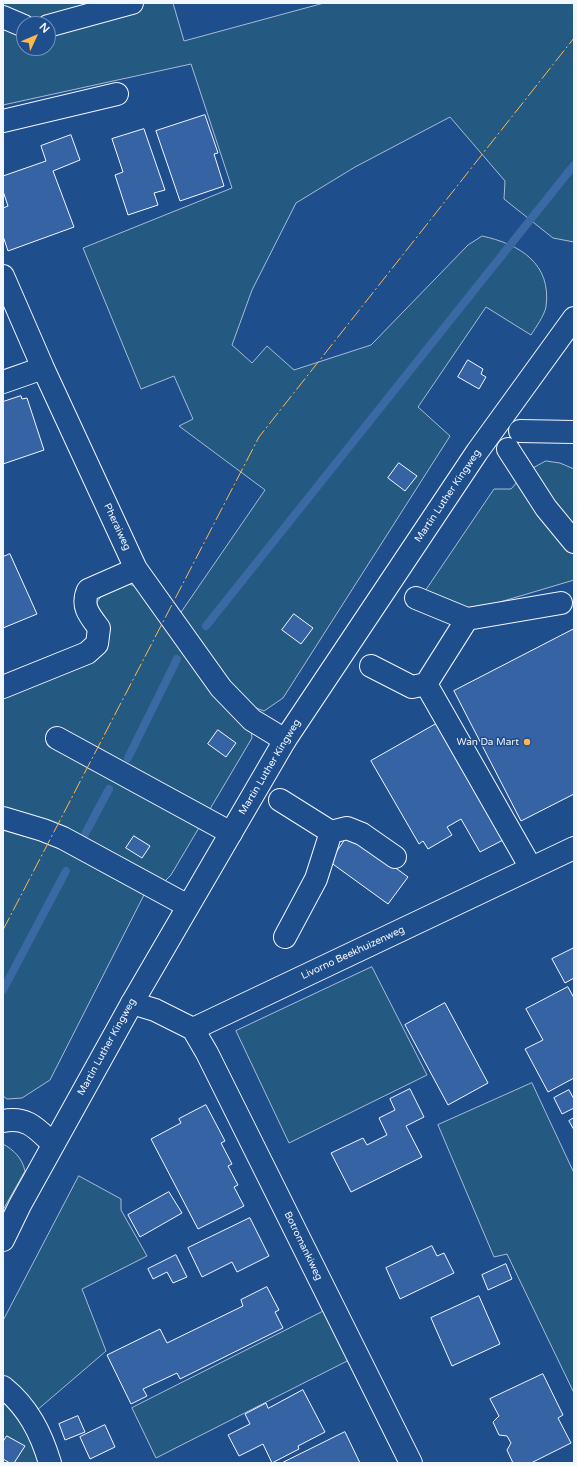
<!DOCTYPE html>
<html>
<head>
<meta charset="utf-8">
<style>
  body { margin:0 }
  #map { position:relative; width:577px; height:1466px; overflow:hidden; background:#1f4e8c; font-family:"Varela Round",sans-serif }
  canvas { display:block }
  .frame { position:absolute; inset:0; border:4px solid #f2f6ff; pointer-events:none }
  .north { position:absolute; left:16px; top:16px; width:40px; height:40px; box-sizing:border-box; background:#1f4e8c; border:1px solid #7391ba; border-radius:50%; rotate:46deg; font-size:11px; font-weight:700; line-height:16px; text-align:center; color:#f2f6ff }
  .north::after { content:''; display:block; margin:auto; width:14px; height:18px; background:#ffb74d; clip-path:polygon(50% 0,100% 100%,50% 72%,0 100%) }
</style>
</head>
<body>
<div id="map">
<canvas width="577" height="1466"></canvas>
<div class="frame"></div>
<div class="north">N</div>
</div>
<script>
const context = document.querySelector('canvas').getContext('2d');
context.lineJoin = 'round';
function paint(path, color) {
  context.fillStyle = color;
  context.fill(path, 'evenodd');
}
function stroke(path, color, width, dash) {
  context.strokeStyle = color;
  context.lineWidth = width;
  context.lineCap = dash ? 'butt' : 'round';
  context.setLineDash(dash || []);
  context.stroke(path);
}
function write(font, color, halo, rows, align = 'center') {
  context.font = font + ' "Varela Round",sans-serif';
  context.lineWidth = 3;
  context.setLineDash([]);
  context.textBaseline = 'middle';
  context.strokeStyle = halo;
  context.fillStyle = color;
  for (const [text, x, y, turn = 0] of rows) {
    context.save();
    context.translate(x, y);
    context.rotate((+turn || 0) * Math.PI / 180);
    context.textAlign = isNaN(turn) ? turn : align;
    if (halo) context.strokeText(text, 0, 0);
    context.fillText(text, 0, 0);
    context.restore();
  }
}
const green = new Path2D(`
  M 3,3 L 115,3 L 50,22 L 28,21 L 3,10 Z
  M 145,3 L 173,3 L 184,41 L 324,3 L 574,3 L 574,242 L 553,238 L 504,199 L 505,181 L 450,117 L 355,167 L 296,203 L 252,290 L 232,345 L 252,363 L 267,346 L 294,370 L 371,345 L 468,245 L 482,236 C 519,244 552,263 546,307 C 544,316 536,327 531,335 L 486,307 L 418,407 L 450,436 L 283,698 L 264,711 L 251,706 L 177,618 L 265,490 L 179,426 L 193,419 L 174,376 L 141,389 L 83,248 L 232,188 L 191,64 L 3,105 L 3,30 L 24,30 L 24,48 L 48,48 L 48,31 Z
  M 546,461 L 560,463 L 574,469 L 574,580 L 446,618 L 421,597 L 494,489 L 511,489 L 526,472 Z
  M 129,584 L 137,587 L 176,644 L 251,730 L 252,738 L 171,875 L 164,882 L 3,814 L 3,692 L 79,662 L 97,612 L 97,602 L 102,595 Z
  M 3,826 L 67,848 L 146,891 L 50,1080 L 22,1098 L 7,1099 L 3,1096 Z
  M 372,967 L 427,1075 L 289,1143 L 236,1031 Z
  M 532,1083 L 574,1173 L 574,1393 L 507,1254 L 494,1257 L 438,1125 Z
  M 3,1144 C 14,1150 22,1158 25,1171 L 3,1210 Z
  M 79,1176 L 121,1199 L 121,1210 L 147,1256 L 82,1289 L 106,1351 L 36,1411 L 3,1378 L 3,1321 Z
  M 326,1310 L 351,1359 L 156,1458 L 132,1408 Z
  M 3,1393 L 46,1463 L 3,1463 Z`);
paint(green, '#245a82');
stroke(green, '#a8bbd7', 1);
stroke(new Path2D(`
  M 206,626 L 574,165
  M 128,758 L 177,659
  M 85,834 L 109,789
  M 3,990 L 66,871`), '#3b69a3', 8);
const building = new Path2D(`
  M 205,115 L 218,153 L 214,154 L 224,186 L 180,201 L 156,131 Z
  M 144,129 L 165,190 L 154,193 L 158,205 L 128,215 L 115,175 L 123,172 L 112,139 Z
  M 71,135 L 80,160 L 53,171 L 74,227 L 8,251 L 3,236 L 3,208 L 8,206 L 3,191 L 3,176 L 46,161 L 41,146 Z
  M 468,360 L 483,369 L 481,374 L 486,377 L 479,389 L 458,377 Z
  M 21,396 L 22,399 L 27,398 L 44,450 L 3,464 L 3,402 Z
  M 399,463 L 417,476 L 405,491 L 388,478 Z
  M 10,554 L 37,614 L 3,628 L 3,557 Z
  M 294,614 L 313,628 L 301,644 L 282,630 Z
  M 574,629 L 574,794 L 521,821 L 454,691 Z
  M 436,724 L 503,840 L 480,852 L 461,819 L 447,827 L 452,835 L 428,849 L 423,841 L 419,844 L 371,761 Z
  M 218,730 L 236,743 L 226,757 L 208,744 Z
  M 349,834 L 408,877 L 388,904 L 330,862 Z
  M 134,836 L 150,846 L 142,858 L 126,848 Z
  M 574,948 L 574,978 L 565,983 L 552,959 Z
  M 568,987 L 574,998 L 574,1078 L 548,1092 L 525,1049 L 543,1040 L 526,1009 Z
  M 445,1003 L 488,1083 L 448,1105 L 405,1025 Z
  M 410,1089 L 424,1117 L 406,1126 L 422,1157 L 351,1192 L 331,1153 L 363,1138 L 367,1145 L 387,1135 L 379,1118 L 395,1110 L 390,1099 Z
  M 569,1090 L 574,1099 L 574,1108 L 562,1114 L 554,1098 Z
  M 206,1105 L 225,1141 L 221,1143 L 232,1164 L 228,1166 L 238,1185 L 234,1187 L 244,1206 L 198,1229 L 151,1139 L 181,1123 L 179,1119 Z
  M 574,1118 L 574,1130 L 569,1121 Z
  M 169,1192 L 182,1213 L 140,1237 L 128,1215 Z
  M 250,1218 L 269,1256 L 237,1272 L 232,1262 L 202,1277 L 188,1248 Z
  M 432,1246 L 437,1256 L 444,1253 L 454,1273 L 400,1299 L 386,1268 Z
  M 176,1255 L 187,1277 L 173,1283 L 167,1272 L 153,1279 L 148,1269 Z
  M 506,1264 L 512,1279 L 488,1290 L 482,1275 Z
  M 267,1287 L 279,1310 L 275,1312 L 283,1328 L 180,1379 L 177,1373 L 143,1389 L 147,1396 L 131,1404 L 107,1355 L 160,1329 L 167,1343 L 243,1306 L 241,1300 Z
  M 479,1296 L 500,1344 L 452,1366 L 431,1318 Z
  M 543,1374 L 563,1415 L 558,1418 L 571,1443 L 531,1463 L 513,1463 L 507,1450 L 511,1443 L 507,1436 L 499,1435 L 493,1422 L 499,1416 L 490,1399 Z
  M 303,1390 L 325,1432 L 298,1446 L 299,1449 L 272,1463 L 263,1444 L 239,1456 L 228,1435 L 250,1424 L 245,1414 L 266,1403 L 268,1408 Z
  M 78,1416 L 85,1432 L 65,1440 L 59,1424 Z
  M 105,1425 L 115,1447 L 90,1459 L 80,1437 Z
  M 345,1432 L 360,1463 L 282,1463 Z
  M 7,1436 L 25,1446 L 14,1463 L 10,1463 L 3,1459 L 3,1442 Z`);
paint(building, '#3563a3');
stroke(building, '#f2f6ff', 1);
const minor = new Path2D(`
  M 3,17 L 24,26
  M 48,26 L 132,3
  M 3,121 L 117,94
  M 3,276 L 43,368 L 136,569 L 221,688 L 252,720 L 285,740
  M 3,382 L 43,368
  M 520,431 L 574,432
  M 508,449 L 546,508 L 574,542
  M 416,598 L 467,619 L 561,603
  M 371,666 L 412,687 L 426,684 L 467,619
  M 426,684 L 531,868
  M 3,687 L 87,653 L 97,644 L 99,628 C 89,615 81,606 88,590 L 136,569
  M 57,738 L 231,833
  M 280,800 L 331,832 L 347,828 L 362,834 L 395,857
  M 3,818 L 43,830 L 63,838 L 188,906
  M 285,937 L 316,879 L 331,832
  M 132,1003 L 155,1010 L 193,1029 L 574,848
  M 193,1029 L 207,1053 L 411,1463
  M 3,1121 C 27,1116 37,1129 53,1144
  M 3,1387 C 28,1407 41,1433 50,1463`);
const major = new Path2D(`
  M 3,1240 L 20,1205 L 132,1003 L 285,740 L 477,452 L 574,318`);
stroke(minor, '#f2f6ff', 24);
stroke(major, '#f2f6ff', 24);
stroke(minor, '#1f4e8c', 22);
stroke(major, '#1f4e8c', 22);
stroke(new Path2D(`
  M 3,930 L 259,437 L 574,38`), '#ffb74d', 1, [14, 3, 2, 3]);
for (const [x, y, r, color] of [
  [527,742,4,"#ffb74d"]
]) {
  const dot = new Path2D();
  dot.arc(x, y, r, 0, 2 * Math.PI);
  context.fillStyle = color;
  context.fill(dot);
  stroke(dot, '#1f4e8c', 1.5);
}
write('10px', '#f2f6ff', '#1f4e8c', [
  ["Martin Luther Kingweg",448,496,-56],
  ["Pheraiweg",117,527,65],
  ["Martin Luther Kingweg",270,767,-59],
  ["Livorno Beekhuizenweg",353,953,-25],
  ["Martin Luther Kingweg",107,1047,-61],
  ["Botromankiweg",303,1246,64]
]);
write('10px', '#f2f6ff', '#1f4e8c', [
  ["Wan Da Mart",519,742]
], 'right');
</script>
</body>
</html>
